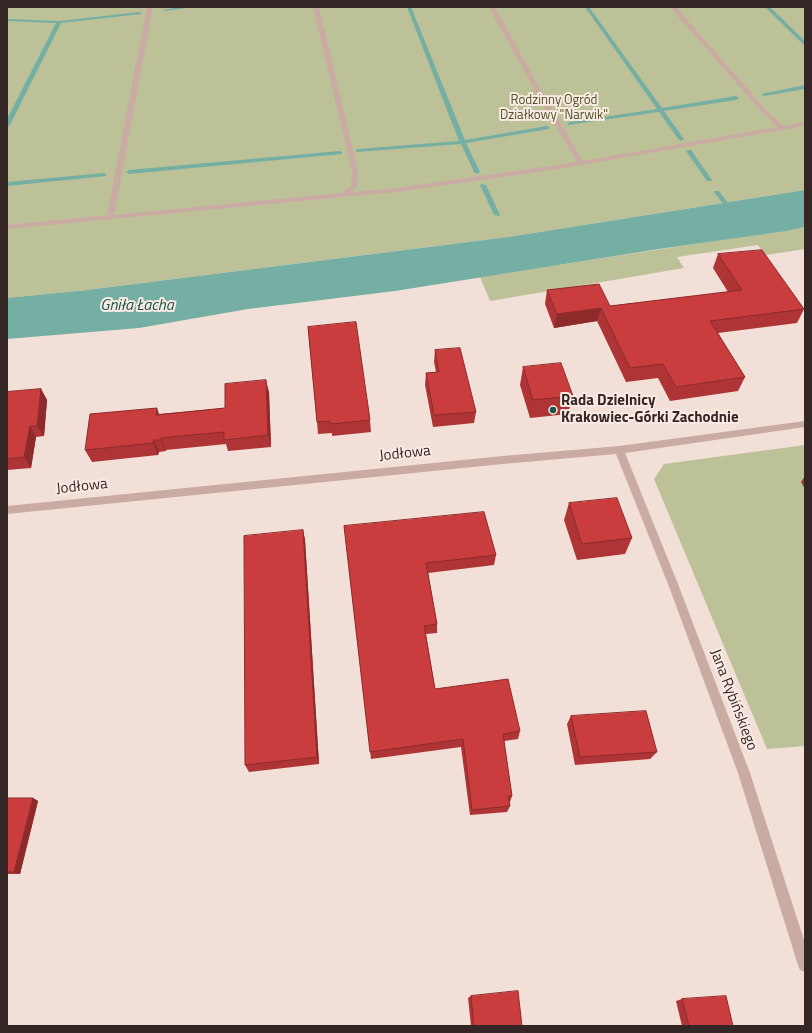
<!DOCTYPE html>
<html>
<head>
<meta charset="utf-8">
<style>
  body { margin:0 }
  #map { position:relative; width:812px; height:1033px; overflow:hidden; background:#f2dfd7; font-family:"Titillium Web",sans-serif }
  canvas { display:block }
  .frame { position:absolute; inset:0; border:8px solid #342625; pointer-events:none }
</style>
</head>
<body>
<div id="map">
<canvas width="812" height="1033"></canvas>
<div class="frame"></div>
</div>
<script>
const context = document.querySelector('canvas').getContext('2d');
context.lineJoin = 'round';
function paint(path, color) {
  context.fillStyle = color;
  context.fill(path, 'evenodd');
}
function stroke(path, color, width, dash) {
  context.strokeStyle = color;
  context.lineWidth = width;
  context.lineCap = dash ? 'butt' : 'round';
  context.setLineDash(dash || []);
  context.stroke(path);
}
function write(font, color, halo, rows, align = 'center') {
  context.font = font + ' "Titillium Web",sans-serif';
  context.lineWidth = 4;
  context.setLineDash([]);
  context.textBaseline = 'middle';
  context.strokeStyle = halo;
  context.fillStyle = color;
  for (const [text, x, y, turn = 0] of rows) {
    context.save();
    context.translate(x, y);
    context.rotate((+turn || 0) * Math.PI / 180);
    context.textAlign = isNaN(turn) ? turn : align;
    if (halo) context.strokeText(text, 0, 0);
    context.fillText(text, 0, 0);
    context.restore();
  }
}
paint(new Path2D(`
  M 7,7 L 805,7 L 805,190 L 508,237 L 87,290 L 7,298 Z
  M 805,227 L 805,249 L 766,255 L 758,245 L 677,257 L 684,268 L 490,301 L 480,277 Z
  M 805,445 L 805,746 L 767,749 L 654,479 L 664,464 Z`), '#bdc197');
paint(new Path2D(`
  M 805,190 L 805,227 L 786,231 L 659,249 L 395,291 L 248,309 L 139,328 L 7,339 L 7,298 L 87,290 L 508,237 Z`), '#75afa3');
paint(new Path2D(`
  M 179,7 L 193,7 L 165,11 L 163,10 Z
  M 407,7 L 411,7 L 465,140 L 547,126 L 550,128 L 549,129 L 466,143 L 480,172 L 477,174 L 474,172 L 461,144 L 356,152 L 356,150 L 358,149 L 459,141 Z
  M 585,7 L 589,7 L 662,108 L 736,96 L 739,98 L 736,100 L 664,111 L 684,139 L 681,141 L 679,140 L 659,112 L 568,125 L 567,124 L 570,122 L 657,109 Z
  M 765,7 L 770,7 L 805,41 L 805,46 Z
  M 139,12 L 141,13 L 141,14 L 61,23 L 10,125 L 7,127 L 7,119 L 56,23 L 7,21 L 7,19 L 59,21 Z
  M 805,85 L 805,89 L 764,96 L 761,94 Z
  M 687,150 L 691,150 L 712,180 L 711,181 L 707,181 L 686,151 Z
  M 340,151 L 342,152 L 342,154 L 129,174 L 126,172 L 129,170 Z
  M 104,173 L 106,174 L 106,176 L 7,186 L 7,182 Z
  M 481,184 L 486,185 L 500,215 L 499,216 L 494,215 L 480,185 Z
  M 715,191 L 719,191 L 728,203 L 727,204 L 723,204 L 714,192 Z`), '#75afa3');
paint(new Path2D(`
  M 147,7 L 153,7 L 114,215 L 341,193 L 351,185 L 352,171 L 313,7 L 319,7 L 358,171 L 357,186 L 351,192 L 396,188 L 577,162 L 529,80 L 489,7 L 495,7 L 535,80 L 583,161 L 777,127 L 762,112 L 670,7 L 676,7 L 766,110 L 783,126 L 805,122 L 805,126 L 552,170 L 396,192 L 7,229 L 7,225 L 107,215 Z
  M 805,421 L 805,427 L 625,453 L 678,584 L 750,773 L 805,943 L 805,972 L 800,970 L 798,965 L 738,773 L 668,584 L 616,454 L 503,464 L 7,514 L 7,506 L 503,456 L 619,446 Z`), '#caaba3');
paint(new Path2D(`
  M 718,254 L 804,309 L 797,323 L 718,333 L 745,377 L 738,391 L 670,401 L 658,378 L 626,382 L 597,321 L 554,328 L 545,304 L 547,290 L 610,306 L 728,292 L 713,268 Z
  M 308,327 L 370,420 L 371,432 L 332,436 L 332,433 L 318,434 L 317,422 Z
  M 435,350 L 476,412 L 474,423 L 433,427 L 425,385 L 426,373 L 436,372 L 434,362 Z
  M 523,367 L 573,396 L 568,414 L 530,418 L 520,385 Z
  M 41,389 L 47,400 L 44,436 L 36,437 L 31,468 L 7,470 L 7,392 Z
  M 269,392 L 271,447 L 228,451 L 226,444 L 166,450 L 166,451 L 159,452 L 158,455 L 92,462 L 85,450 L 159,414 L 225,408 Z
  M 805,476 L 805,489 L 801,482 Z
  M 569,503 L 632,538 L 625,554 L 577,560 L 564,520 Z
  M 344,526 L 496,555 L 494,565 L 428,573 L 437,624 L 437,633 L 426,634 L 435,689 L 520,731 L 518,739 L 504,741 L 512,796 L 510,802 L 509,802 L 510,806 L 507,812 L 470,815 L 461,747 L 371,759 Z
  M 303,530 L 305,540 L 319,764 L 249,772 L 245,765 Z
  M 571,716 L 657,752 L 650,759 L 575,765 L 567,724 Z
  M 7,798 L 33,798 L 38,801 L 20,874 L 7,874 Z
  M 471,996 L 522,1026 L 471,1026 L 468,998 Z
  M 682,999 L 733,1026 L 682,1026 L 676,1001 Z`), '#ae3435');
paint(new Path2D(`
  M 601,308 L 597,321 L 554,328 L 557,314 Z
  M 266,380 L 269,392 L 271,447 L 268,435 Z
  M 41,389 L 47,400 L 44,436 L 37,426 Z
  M 157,408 L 161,420 L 156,415 Z
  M 30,426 L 36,437 L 31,468 L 24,457 Z
  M 161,438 L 166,450 L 166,451 L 161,440 Z
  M 154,440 L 159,452 L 158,455 L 153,443 Z
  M 303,530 L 305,540 L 319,764 L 317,757 Z
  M 33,798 L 38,801 L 20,874 L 14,872 Z`), '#8d2b2b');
const building = new Path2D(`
  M 762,250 L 804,309 L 710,321 L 745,377 L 676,387 L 663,364 L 630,368 L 601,308 L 557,314 L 547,290 L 599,284 L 610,306 L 742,290 L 718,254 Z
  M 356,322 L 370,420 L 331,424 L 330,421 L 317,422 L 308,327 Z
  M 460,348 L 476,412 L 434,415 L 426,373 L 439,372 L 435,350 Z
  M 561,363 L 573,396 L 533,400 L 523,367 Z
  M 266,380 L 268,435 L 224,440 L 224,432 L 161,438 L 161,440 L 154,440 L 153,443 L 85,450 L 90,414 L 157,408 L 156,415 L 225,408 L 225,384 Z
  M 41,389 L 37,426 L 30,426 L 24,457 L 7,459 L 7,392 Z
  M 617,498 L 632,538 L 582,544 L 569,503 Z
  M 484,512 L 496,555 L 426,563 L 437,624 L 424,626 L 435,689 L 508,679 L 520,731 L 503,734 L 512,796 L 508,796 L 510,806 L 472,810 L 463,739 L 370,752 L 344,526 Z
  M 303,530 L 317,757 L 245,765 L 244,536 Z
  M 646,711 L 657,752 L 580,757 L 571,716 Z
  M 7,798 L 33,798 L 14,872 L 7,872 Z
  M 518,991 L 522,1026 L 474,1026 L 471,996 Z
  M 726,996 L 733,1026 L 689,1026 L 682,999 Z`);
paint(building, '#ca3d3e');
stroke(building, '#8d2b2b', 1);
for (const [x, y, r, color] of [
  [553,410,4,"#1a574c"]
]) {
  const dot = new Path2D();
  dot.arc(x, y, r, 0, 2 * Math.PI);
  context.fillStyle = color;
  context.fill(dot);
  stroke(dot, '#f9eae3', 1.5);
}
write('13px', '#4e5328', '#f9eae3', [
  ["Rodzinny Ogród",554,101],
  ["Działkowy \"Narwik\"",554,116]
]);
write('bold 15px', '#342625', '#f9eae3', [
  ["Rada Dzielnicy",561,401],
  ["Krakowiec-Górki Zachodnie",561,418]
], 'left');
write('15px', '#342625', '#f9eae3', [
  ["Jodłowa",405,454,-6],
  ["Jodłowa",82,487,-6],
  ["Jana Rybińskiego",733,700,69]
]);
write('italic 16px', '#1a574c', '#f9eae3', [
  ["Gniła Łacha",137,306]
]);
</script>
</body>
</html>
